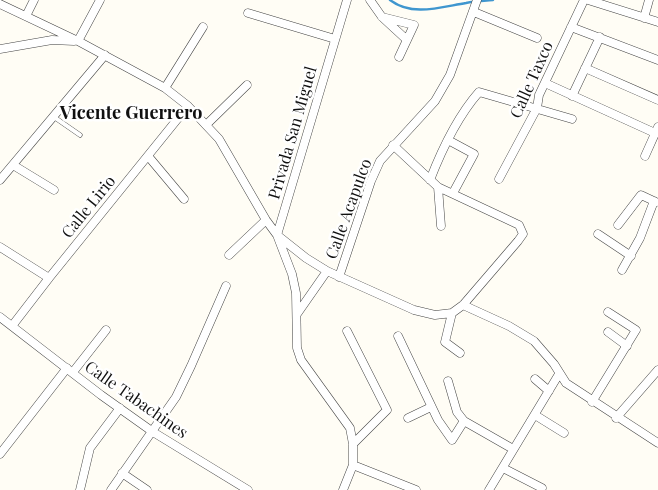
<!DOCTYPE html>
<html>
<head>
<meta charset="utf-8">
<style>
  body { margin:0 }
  canvas { display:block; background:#fffdf5 }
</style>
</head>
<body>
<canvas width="658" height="490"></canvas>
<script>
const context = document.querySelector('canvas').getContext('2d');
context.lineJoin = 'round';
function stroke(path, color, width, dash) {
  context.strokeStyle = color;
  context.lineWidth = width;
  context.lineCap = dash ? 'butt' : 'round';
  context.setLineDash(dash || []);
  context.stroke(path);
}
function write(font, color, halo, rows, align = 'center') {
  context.font = font + ' "Playfair Display",serif';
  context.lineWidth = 5;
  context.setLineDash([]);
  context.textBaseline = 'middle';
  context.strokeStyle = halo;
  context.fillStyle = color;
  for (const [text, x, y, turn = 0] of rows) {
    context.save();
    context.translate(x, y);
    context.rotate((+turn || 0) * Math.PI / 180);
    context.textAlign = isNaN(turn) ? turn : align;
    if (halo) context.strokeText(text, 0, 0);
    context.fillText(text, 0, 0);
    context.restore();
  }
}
stroke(new Path2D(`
  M 390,0 C 412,17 441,7 466,3 C 475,1 484,1 493,0`), '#3f96cf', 2.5);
const service = new Path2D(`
  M 54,117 L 80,135`);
const minor = new Path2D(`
  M 347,0 L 277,235 L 306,258 L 327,271 L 414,310 L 435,315 L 452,313 L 463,305 L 518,241 L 523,234 L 519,225 L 438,187 L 393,145
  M 370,0 L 382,17 L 407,40
  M 588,0 L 658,22
  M 0,4 L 78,41 L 165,88 L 188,106 L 219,139 L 266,220 L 277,235 L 292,274 L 296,293 L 297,348 L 301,360 L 350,428 L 353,444 L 353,465 L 343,490
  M 474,12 L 537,38
  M 248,13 L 335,39
  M 26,16 L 34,0
  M 382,17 L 414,25 L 399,57
  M 644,18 L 649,0
  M 571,27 L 658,60
  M 78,41 L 100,0
  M 0,49 L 52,40 L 74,41
  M 585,68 L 658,100
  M 545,83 L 655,133
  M 165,88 L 203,27
  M 572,96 L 600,37
  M 207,124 L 247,85
  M 448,140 L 474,154 L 453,193
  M 148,156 L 184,199
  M 645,156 L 658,127
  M 13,165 L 54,190
  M 499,179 L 537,108 L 539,95 L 584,0
  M 0,180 L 105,55
  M 430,180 C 442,149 457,117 479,92 L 572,119
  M 438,187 L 441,226
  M 618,225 L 641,195 L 656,202
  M 598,234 L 631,256
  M 0,247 L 49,278
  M 229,255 L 266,220
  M 622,270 L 640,238 L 654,201
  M 339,277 L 371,181 L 380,161 L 435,101 L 450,75 L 477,0
  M 463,305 L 509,326 L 534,341 L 554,364 L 566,383 L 658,443
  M 452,313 L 445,342 L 460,353
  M 297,314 L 327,271
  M 0,317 L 101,395 L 153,432 L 248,490
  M 12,326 L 49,278 L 188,106
  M 347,331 L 387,410 L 353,444
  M 608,332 L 627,346
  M 398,336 L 438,420 L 452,440 L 464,421
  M 73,372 L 106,330
  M 535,379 L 549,391
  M 448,381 L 457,412 L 464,421 L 513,449
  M 592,402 L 636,330 L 608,312
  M 535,415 L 564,433
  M 408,418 L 431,407
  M 616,418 L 658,370
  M 0,454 L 67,368
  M 353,465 L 416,490
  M 503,468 L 542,488
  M 122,473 L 147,490
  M 80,490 L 90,448 L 120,408
  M 111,490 L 176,397 L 191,366 L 226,286
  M 489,490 L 559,374`);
stroke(service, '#444', 5);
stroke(minor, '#444', 9);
stroke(service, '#fff', 4);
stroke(minor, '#fff', 8);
write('16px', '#111', '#fff', [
  ["Calle Taxco",532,80,-66],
  ["Privada San Miguel",293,133,-74],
  ["Calle Lirio",89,207,-51],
  ["Calle Acapulco",349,209,-70],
  ["Calle Tabachines",136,400,35]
]);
write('bold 18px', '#111', '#fff', [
  ["Vicente Guerrero",131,113]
]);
</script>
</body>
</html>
